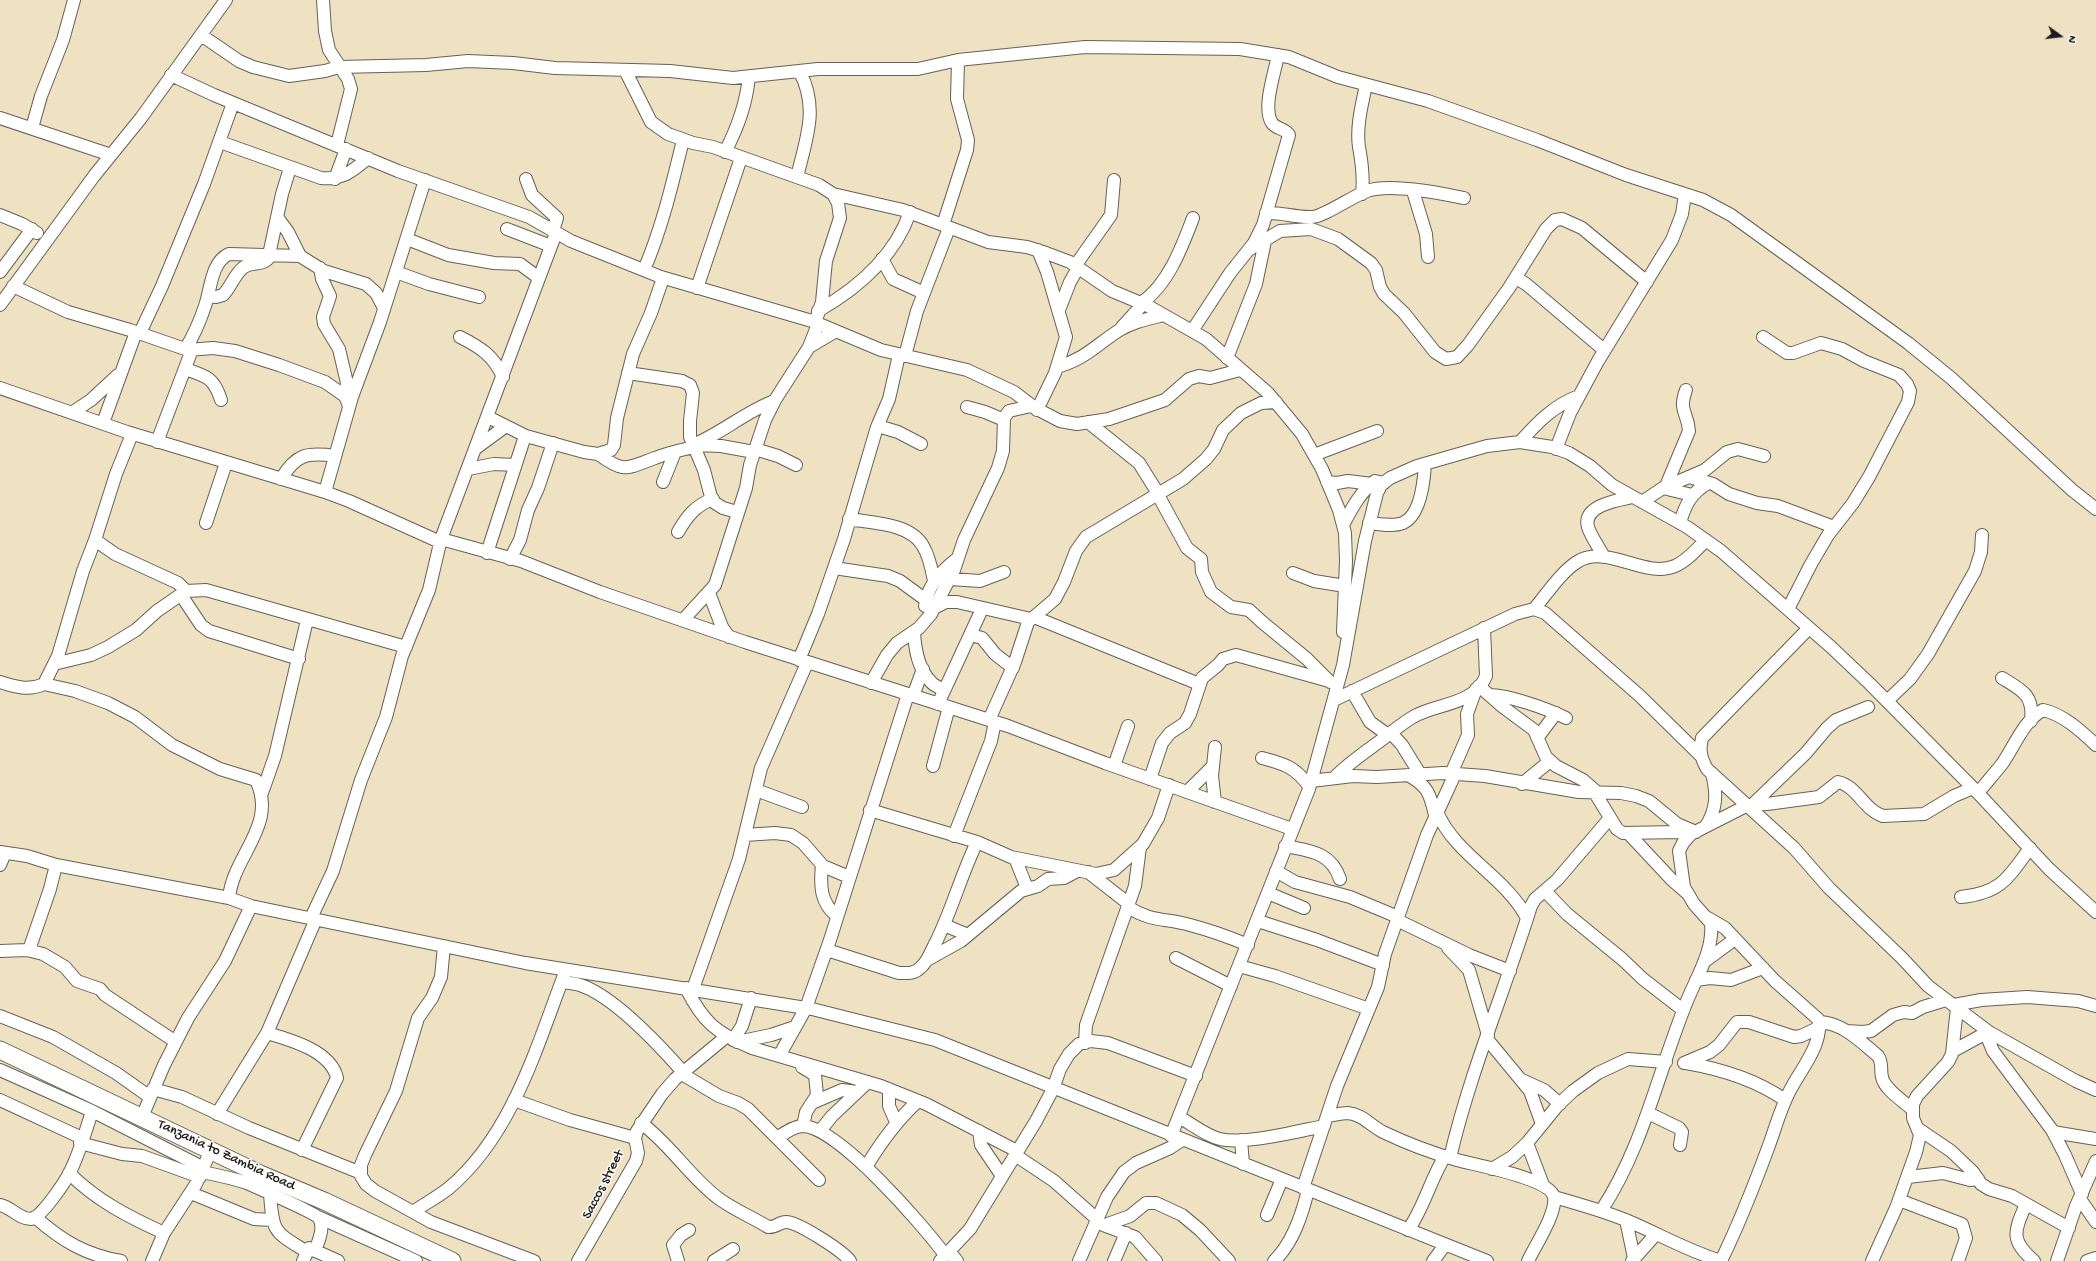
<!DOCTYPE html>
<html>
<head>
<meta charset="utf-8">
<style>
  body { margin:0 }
  #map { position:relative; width:2096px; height:1261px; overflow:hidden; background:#eee2c3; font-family:"Gochi Hand",sans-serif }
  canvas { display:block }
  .north { position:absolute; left:2040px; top:16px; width:40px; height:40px; -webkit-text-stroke:3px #fdfcf7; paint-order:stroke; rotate:105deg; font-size:11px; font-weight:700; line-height:16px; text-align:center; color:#1c1c1c }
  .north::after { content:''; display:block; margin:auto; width:14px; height:18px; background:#1c1c1c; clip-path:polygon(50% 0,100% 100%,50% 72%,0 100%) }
</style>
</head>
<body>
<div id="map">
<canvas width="2096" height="1261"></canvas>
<div class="north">N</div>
</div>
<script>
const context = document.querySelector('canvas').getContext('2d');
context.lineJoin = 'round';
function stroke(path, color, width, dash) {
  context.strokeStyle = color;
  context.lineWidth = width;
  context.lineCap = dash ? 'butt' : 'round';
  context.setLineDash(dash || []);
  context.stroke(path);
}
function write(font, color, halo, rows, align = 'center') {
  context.font = font + ' "Gochi Hand",sans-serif';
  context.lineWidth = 3;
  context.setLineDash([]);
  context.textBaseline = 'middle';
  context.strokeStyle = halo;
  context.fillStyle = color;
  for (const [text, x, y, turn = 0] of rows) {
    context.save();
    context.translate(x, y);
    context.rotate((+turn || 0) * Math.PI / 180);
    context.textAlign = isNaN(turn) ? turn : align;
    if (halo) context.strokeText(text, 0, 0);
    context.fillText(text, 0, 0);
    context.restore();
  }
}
const minor = new Path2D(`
  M 323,0 L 325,31 L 329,50 L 348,79 L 351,89 L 337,145
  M 201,35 L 239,61 L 253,67 L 289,76 L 325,71 L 339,67 L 426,65 L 468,61 L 513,63 L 555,68 L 670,71 L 733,78 L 818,69 L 918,69 L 958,60 L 1085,47 L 1240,49 L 1289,57 L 1338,77 L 1428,101 L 1537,140 L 1626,175 L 1703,200 L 1731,215 L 1908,343 L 1951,378 L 2072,490 L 2096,509
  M 625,70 L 651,122 L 668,134 L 693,143 L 713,147 L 819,185 L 833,194 L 838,203 L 840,218 L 826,261 L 822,302 L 815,323
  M 171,75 L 214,95 L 398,171 L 529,217 L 571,241 L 661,277 L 812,321 L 881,350 L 967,370 L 1014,392 L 1035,408 L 1060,421 L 1077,424 L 1109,419 L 1165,400 L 1189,379 L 1199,376 L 1210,378 L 1240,370
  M 0,118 L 111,155
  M 32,128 L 41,96 L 63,40 L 74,0
  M 220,142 L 321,178 C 342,180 353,171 368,158
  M 725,152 C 738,127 746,105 749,77
  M 797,177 C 806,139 819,109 800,72
  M 335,179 L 346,149
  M 526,179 L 532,195 L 557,218 L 553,231
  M 1413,191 L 1426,234 L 1428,257
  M 833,194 L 903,210 L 988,242 L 1027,247 L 1046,253 L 1070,262 L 1112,291 L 1148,306 L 1206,339 L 1268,393 L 1302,434 L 1322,469 L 1339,510 L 1345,533 L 1346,561 L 1343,632
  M 1362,194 C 1364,177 1362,163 1359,147 C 1356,127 1362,104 1366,85
  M 1266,213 C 1282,212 1296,218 1312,217 C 1323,217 1353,196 1367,191 C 1390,183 1439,193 1464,198
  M 0,215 L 22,224 L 37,233
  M 277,217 L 288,232 L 300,256
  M 943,225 L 967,150 L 968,140 L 957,99 L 958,60
  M 507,229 L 551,246
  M 407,239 L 448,255 L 494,263 L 520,264 L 539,278
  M 1250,249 L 1280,231 L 1311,229 L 1338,239 L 1371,263 L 1376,270 L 1380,287 L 1384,294 L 1404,313 L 1435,352 L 1446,359 L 1457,357 L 1468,345 L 1509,288 L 1546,229 L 1555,220 L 1562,219 L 1582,228 L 1647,282
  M 269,255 L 282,194 L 290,168
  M 882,259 L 893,279 L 924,293
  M 1075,266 L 1111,215 L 1114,180
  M 320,268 L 322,279 L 330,296 L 323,317 L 324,324 L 339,349 L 347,383 L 345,396
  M 644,270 C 662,228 672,185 683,140
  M 0,272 L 32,229
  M 396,272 L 429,284 L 479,297
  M 1516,278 L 1526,284 L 1604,350
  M 13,286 L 68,312 L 130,330 L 188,350 L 190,355 L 157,442
  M 697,288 L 741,158
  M 208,296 L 216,297 L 223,295 C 231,287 235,273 244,267 C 255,260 262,268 271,255
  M 1141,303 C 1168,285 1182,247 1193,218
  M 0,305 L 94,176 L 141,118 L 226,0
  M 1059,310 L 1070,282 L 1078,268
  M 818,311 C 858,288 895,256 910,212
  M 1122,327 L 1143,304
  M 1192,331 L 1230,273 L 1254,243 L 1263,225 L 1289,135 C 1285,128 1276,129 1272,123 C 1262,108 1275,72 1278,55
  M 140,333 L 162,286 L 204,184 L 233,103
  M 460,337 C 480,347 494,356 503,377
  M 1763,337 L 1787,353 L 1793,353 L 1821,343 L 1842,349 L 1864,361 L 1899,375 L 1907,384 L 1910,391 L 1908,402 L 1869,477 L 1853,503 L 1828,535 L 1811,564 L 1788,609
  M 809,347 L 836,331
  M 186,348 C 194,335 200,321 205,306 C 211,289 211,262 229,254 L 300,256 L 324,271 L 366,284 L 376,293 L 384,308
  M 188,350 L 213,348 L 235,351 L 279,365 L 325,382 L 345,396 L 349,406
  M 905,356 L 917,311 L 949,228
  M 1227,358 L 1256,284 L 1265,241
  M 1057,367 C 1085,359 1095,346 1118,331 C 1132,322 1148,319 1164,315
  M 185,369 C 207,376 214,378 221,400
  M 628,373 L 682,381 L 690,385 L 693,393 L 690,421 L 690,437 L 704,470 L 711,497 L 715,503 L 723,508 L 737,512
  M 0,388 L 127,432 L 325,492 L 349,501 L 440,542
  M 967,407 L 985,412 L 1004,420
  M 1037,410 L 1055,373 L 1066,337 L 1047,272 L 1038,250
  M 73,412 L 91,400 L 118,375
  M 488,417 L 526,436 L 584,452 L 598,454 L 611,450 L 614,445 L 617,418 L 633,354 L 651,313 L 663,278
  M 1088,422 L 1139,463 L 1159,495
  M 103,423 L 136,332
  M 878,426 L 898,432 L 921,444
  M 1520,442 C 1537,423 1554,405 1579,396
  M 693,445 C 722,433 745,412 774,401
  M 696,445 L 721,446 L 754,452
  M 476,448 L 506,426
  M 755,449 L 778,456 L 796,465
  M 1556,449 L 1570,413 L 1598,361 L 1672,240 L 1682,214 L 1685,194
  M 598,454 C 625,474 627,468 655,458 C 667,453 681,450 694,447
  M 1314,455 L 1377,431
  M 468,469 L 494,464 L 515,465
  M 1689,477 L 1713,484 L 1729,494 L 1757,503 L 1778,506 L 1834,527
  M 281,479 C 296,454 307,452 335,456
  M 663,482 L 675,452
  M 1327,482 L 1337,483 L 1348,481 L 1372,484
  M 1666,486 L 1689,431 C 1688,412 1678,412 1686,390
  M 1663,488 L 1692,495
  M 325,492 L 352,397 L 380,322 L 425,180
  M 1158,495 L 1187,548 L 1201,559 L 1202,572 L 1211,592 L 1231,607 L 1249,610 L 1262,622 L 1307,659 L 1330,682
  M 1642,502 L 1663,488 L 1705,470 L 1727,452 L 1738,449 L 1764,456
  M 849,519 C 872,523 910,523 923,546 C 929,556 932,570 934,581
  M 206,523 L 226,463
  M 1369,523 C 1379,524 1393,527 1403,523 C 1421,515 1424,481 1425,464
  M 1680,523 C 1685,505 1691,493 1708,483
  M 1343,525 C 1351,510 1360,492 1375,481 L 1384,483
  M 678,532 C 687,516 696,505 713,499
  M 441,539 L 521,561 L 600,592 L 745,642 L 1008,726 L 1105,763 L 1292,829
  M 95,540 L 115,554 L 178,583 L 186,591
  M 487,553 L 525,436
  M 1604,557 C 1600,549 1590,535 1588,527 C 1582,505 1619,500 1633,497
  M 510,559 L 520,540 L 528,510 L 538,488 L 553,443
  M 834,568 L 888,576 L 900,581 L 926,600
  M 1293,573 L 1314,581 L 1345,586
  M 950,579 L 980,581 L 1004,572
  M 709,593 L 722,627 L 729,637
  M 181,595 L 201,625 L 209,631 L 299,659
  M 925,606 C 927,585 942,570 958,558
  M 934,608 L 946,602 L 957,602 L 1031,619
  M 1534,609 C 1547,594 1560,573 1577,562 C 1606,543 1644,579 1675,566 C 1687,561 1697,549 1706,540
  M 1034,617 L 1199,684
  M 683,620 L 715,585 L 746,488 L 750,465 L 765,420 L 775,400 L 809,347 L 818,324
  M 1809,628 L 1702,738 C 1699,751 1701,758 1707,769 L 1794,848 L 1829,888 L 1902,958 L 1928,986 L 1989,1032 L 2076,1081 L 2096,1090
  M 914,632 C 915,650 918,669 931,682 C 934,686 940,687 944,691
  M 971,635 L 982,638 L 995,654 L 1013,668
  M 799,660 L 818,614 L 844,539 L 877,427 L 889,399 L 899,355
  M 54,664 L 91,655 L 108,647 L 136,630 L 157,611 L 186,591 L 206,590 L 406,647
  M 2002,678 C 2022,690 2034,695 2031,721
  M 0,682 C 15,687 29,691 44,684 L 58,656 L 83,571 L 95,540 L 116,474 L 132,434
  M 871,683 L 887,655 L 897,643 L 919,628 L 931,614 L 954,570 L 964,540 L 998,468 L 1003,451 L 1004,418 L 1009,411 L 1031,406
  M 44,684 L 75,691 L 108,703 L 135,717 L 172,745 L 220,769 L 256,780 C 278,826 233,855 229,898
  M 1479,686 L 1503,707 L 1534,730 L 1546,757 L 1556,766 L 1583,780 L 1599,794
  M 1352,691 L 1370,722 L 1388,735
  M 1489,695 C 1509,695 1548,709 1566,718
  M 913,696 L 923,669
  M 1334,700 L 1515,614 L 1534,609 L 1545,613 L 1640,696 L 1701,756
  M 1887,701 L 1910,679 L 1928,654 L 1975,571 L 1981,552 L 1982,535
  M 938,704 L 982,609
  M 989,720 L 1015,662 L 1028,622 L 1055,599 L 1064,582 L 1076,551 L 1086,537 L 1183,479 L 1206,459 L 1214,449 L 1223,430 L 1241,413 L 1261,403 L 1276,402
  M 1391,733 L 1402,745 L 1420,774
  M 1538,737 L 1556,713
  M 1215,747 L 1212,776 L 1215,802
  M 1262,758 C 1285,764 1295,767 1309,786
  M 933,766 L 949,707
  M 1114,766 L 1128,726
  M 1451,774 L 1468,735 L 1467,714 L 1476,689
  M 1408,775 C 1428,786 1430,794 1435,815
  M 1335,777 C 1351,761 1370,749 1388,735 C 1396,729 1404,722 1413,717 C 1436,703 1474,706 1486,676 L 1484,628
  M 1150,779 L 1162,743 L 1170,733 L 1185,723 L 1190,714 L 1202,678 L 1218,665 L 1223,659 L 1236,655 L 1329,681
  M 1311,781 L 1353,776 L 1377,777 L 1443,773 L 1485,776 L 1579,792 L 1621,793 L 1636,796 L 1649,801 L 1677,824 L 1696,832
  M 1522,784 L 1550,761
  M 756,790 L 802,807
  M 1187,792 L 1212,767
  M 262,793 L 275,756 L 307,620
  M 1595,793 L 1617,829 L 1623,833 L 1679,832 L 1690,834
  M 1978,793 C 1986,783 1994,774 2002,764 C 2014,747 2024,720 2043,710 C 2063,714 2082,732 2096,745
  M 1752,805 L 1767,804 L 1819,797 L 1838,782 C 1857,786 1864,810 1883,816 L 1924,814 L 1954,796 L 1973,788
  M 1750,807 L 1806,753 L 1827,728 L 1836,720 L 1868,707
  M 870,810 L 977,842 L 1011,857 L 1096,874 L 1114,870 L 1143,844 L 1158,818 L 1169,785
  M 1437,812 C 1456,856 1505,876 1527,918
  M 1706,826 C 1717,809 1717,793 1712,774
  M 1628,833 L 1672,880 L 1687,893
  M 745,835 L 775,833 L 791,835 L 803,843 L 823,866 L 849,877
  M 954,836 L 991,741 L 995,722
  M 1285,846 C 1310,851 1331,852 1340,879
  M 0,852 L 27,856 L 56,865 L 229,898 L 251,906 L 525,963 L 812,1009 L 935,1040 L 1487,1261
  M 1015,858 L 1027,888
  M 0,865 L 5,853
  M 822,865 C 820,885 820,903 837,916
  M 1276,871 L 1295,882 L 1350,897 L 1398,917
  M 1088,872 L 1129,904
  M 1545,891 L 1567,914 L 1622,959 L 1643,979 L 1683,1010
  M 1268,893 L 1304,908
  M 1961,897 C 2001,893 2008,878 2030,848
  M 1128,907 C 1151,922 1165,918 1190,925 C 1209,930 1229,937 1248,945
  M 311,918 L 333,871 L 361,780 L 386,717 L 402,656 L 429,590 L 441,539 L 556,233
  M 1708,918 L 1725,928 L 1775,981 L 1818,1019 C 1824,1041 1803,1067 1793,1085 C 1781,1105 1776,1127 1768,1148 C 1754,1186 1739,1224 1721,1261
  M 1397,920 L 1469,955 L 1510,971
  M 1258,921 L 1317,940 L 1383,965
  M 944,925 L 968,935
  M 444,946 L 441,977 L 432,998 L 418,1018 L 396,1091 L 365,1155 L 361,1165 L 361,1176 L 366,1184 L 375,1191 L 431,1222 L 534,1261
  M 1448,948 L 1469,970 L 1488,1035
  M 29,950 L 50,889 L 56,865
  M 827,950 L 899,973 C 907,973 914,974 920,968 C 928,962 931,951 936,942 C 952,910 961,875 977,842
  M 0,951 L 27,950 L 43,954 L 65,967 L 77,981 L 100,989 L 105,995 L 176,1042
  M 1176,958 L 1231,986
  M 927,960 L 961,941 L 1021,891 L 1038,886 L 1048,879 L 1064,878 L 1077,871
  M 1704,962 L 1735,939
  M 1239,966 L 1275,976 L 1369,1009
  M 1696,980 L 1710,978 L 1731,980 L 1763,968
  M 562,982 C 568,983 574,983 580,985 C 614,996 660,1046 683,1072
  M 686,988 C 703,1022 716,1033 752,1048 L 881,1086 L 926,1104 L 1017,1151
  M 693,989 L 739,859 L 761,768 L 807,663
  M 1954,1005 L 1981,1000 L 2027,997 L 2078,1001 L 2096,1006
  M 0,1016 L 53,1037 L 116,1073 L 150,1097
  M 1819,1022 C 1843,1023 1860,1041 1878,1056 C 1883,1063 1880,1069 1882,1077 C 1884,1089 1903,1101 1912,1109
  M 1984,1029 L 1993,1051 L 2052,1130 L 2065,1155 L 2082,1194
  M 1847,1031 L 1862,1032 L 1871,1031 L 1893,1015 L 1904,1012 L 1912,1013 L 1923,1007 L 1946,1000
  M 267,1033 C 291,1040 331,1051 337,1078 L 302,1150
  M 1487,1039 L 1530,1091 L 1542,1124
  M 733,1040 L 742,1026 L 751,998
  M 737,1042 L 771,1035 L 795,1027
  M 1085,1043 L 1086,1025 L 1135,886 L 1140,847
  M 1953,1051 L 1986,1033
  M 779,1056 L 806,1008 L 830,940 L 908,694
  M 1684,1063 L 1710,1052 L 1719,1045 L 1737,1022 L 1749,1022 L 1794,1037 L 1801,1036 L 1820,1027
  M 1686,1063 C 1721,1069 1755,1079 1785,1100
  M 802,1067 L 815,1075 L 817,1095 L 806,1112 L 803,1126
  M 0,1070 L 92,1111 L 204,1168
  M 682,1074 L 719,1096 L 738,1103 L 748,1109 L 819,1180
  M 1522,1080 L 1544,1090 L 1560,1104
  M 153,1089 L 182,1097 L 249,1128 L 361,1173
  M 889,1089 L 889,1106 L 896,1122
  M 0,1100 L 82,1138
  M 514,1100 L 570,1120 L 635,1138
  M 812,1103 L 842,1090 L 857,1092
  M 1648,1113 L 1679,1128 L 1682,1132 L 1680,1145
  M 217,1114 L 267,1033 L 316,919
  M 1327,1116 C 1334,1115 1342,1113 1348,1113 C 1362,1114 1371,1126 1383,1132 C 1406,1143 1432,1153 1457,1160 C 1475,1165 1550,1178 1554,1197 C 1557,1213 1535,1246 1528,1261
  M 142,1117 L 164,1065 L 188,1018 L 225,961 L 251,906
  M 1179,1117 C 1192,1124 1206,1136 1220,1139 C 1244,1145 1299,1131 1324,1126
  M 641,1123 C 670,1144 689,1176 718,1198 C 734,1210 752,1217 768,1227 C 776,1228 779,1222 786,1222 C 798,1222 843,1251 850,1261
  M 1917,1128 L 1951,1151 L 1973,1172 L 1981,1184 L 1989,1189 L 2012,1196 L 2069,1228
  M 820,1131 L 832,1116 L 868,1082
  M 979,1131 L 981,1145 L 1002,1176
  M 2053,1132 L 2096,1139
  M 1171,1136 L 1309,789 L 1343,665 L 1365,541 L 1377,493 L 1381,485 L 1390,478 L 1417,466 L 1487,446 L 1520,442 L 1552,447 L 1569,453 L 1590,466 L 1612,485 L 1687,527 L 1721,551 L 1831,647 L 1870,684 L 1977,792 L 2049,869 L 2096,912
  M 778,1137 C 785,1133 794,1126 803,1126 C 838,1127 924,1226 945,1255
  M 1241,1140 L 1243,1164
  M 80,1143 L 122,1154 L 142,1156 L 200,1177
  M 1527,1143 L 1543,1185
  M 1015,1155 L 1054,1181 L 1098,1220
  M 1450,1158 C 1470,1072 1505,990 1531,906 L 1535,899 L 1557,880 L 1610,818
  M 866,1167 C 881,1142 896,1121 918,1101
  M 1492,1169 L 1512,1157 L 1527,1143 L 1558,1105 L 1573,1091 L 1598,1073 L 1628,1059 L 1666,1062
  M 202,1172 C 217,1175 232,1178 247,1183 C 256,1187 315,1213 319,1218 C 325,1228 318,1242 315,1251
  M 69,1173 C 97,1201 129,1217 164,1233
  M 1908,1177 L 1943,1173 L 1970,1180 L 1978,1179
  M 1303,1188 L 1337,1086 L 1378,987 L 1385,954 L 1427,835 L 1455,774
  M 191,1193 L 254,1219 L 272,1220
  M 270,1194 C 273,1234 274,1231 307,1252
  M 1554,1197 C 1579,1204 1604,1211 1628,1221 C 1659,1234 1688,1251 1721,1261
  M 2080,1199 L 2096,1222
  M 1899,1200 L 1962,1224 L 1966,1238 L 1958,1261
  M 2026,1204 C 2014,1232 2010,1240 2034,1261
  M 0,1205 C 11,1207 19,1219 31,1219 C 41,1218 65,1182 70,1172 C 79,1154 86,1131 92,1111
  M 1601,1211 C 1643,1147 1657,1076 1685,1006 C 1695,979 1714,952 1711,923 L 1694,904 L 1684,887 L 1679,851 L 1683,843 L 1691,834 L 1746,806
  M 413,1212 C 424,1204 438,1197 449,1188 C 513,1134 537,1045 566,970
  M 1267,1215 L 1282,1179
  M 35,1217 C 62,1241 86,1255 121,1261
  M 318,1217 L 416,1261
  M 1626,1220 L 1634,1258
  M 1103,1225 L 1135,1237 L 1156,1261
  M 1105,1225 L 1130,1216 L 1146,1203 L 1156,1203 L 1182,1215 L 1200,1230 L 1229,1261
  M 1408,1230 C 1424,1208 1430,1180 1445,1156
  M 949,1251 L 957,1261
  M 152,1261 L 164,1233 L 196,1184 L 211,1150
  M 303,1261 L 309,1248 L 338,1261
  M 578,1261 L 636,1161 L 638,1153 L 635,1138 L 637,1131 L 662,1094 L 675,1079 L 727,1036
  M 678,1261 L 673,1245 L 681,1235 L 689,1230
  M 714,1261 L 733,1249
  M 940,1261 L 970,1229 L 1036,1121 L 1053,1089 L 1060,1069 L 1069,1054 L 1079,1044 L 1091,1041 L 1108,1043 L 1196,1076
  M 1079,1261 L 1107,1197 L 1124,1172 L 1136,1163 L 1170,1148 L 1182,1140
  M 1114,1261 L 1126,1233
  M 1274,1261 C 1293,1243 1302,1215 1308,1190
  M 1433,1261 L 1445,1245
  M 1632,1261 L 1656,1234
  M 1872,1261 L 1896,1208 L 1916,1152 L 1920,1135 L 1913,1118 L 1913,1104 L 1917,1096 L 1948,1062 L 1952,1054 L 1957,1008
  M 2057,1261 L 2076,1206 L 2096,1161
  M 2087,1261 L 2096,1258`);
const highway = new Path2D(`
  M 0,1050 L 260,1174 L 324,1201 L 452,1261`);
stroke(minor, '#666156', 14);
stroke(highway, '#666156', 19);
stroke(minor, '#fff', 12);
stroke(highway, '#fff', 17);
write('14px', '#1c1c1c', '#fdfcf7', [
  ["Tanzania to Zambia Road",226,1156,25],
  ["Saccos street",604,1185,-63]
]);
</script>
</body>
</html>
